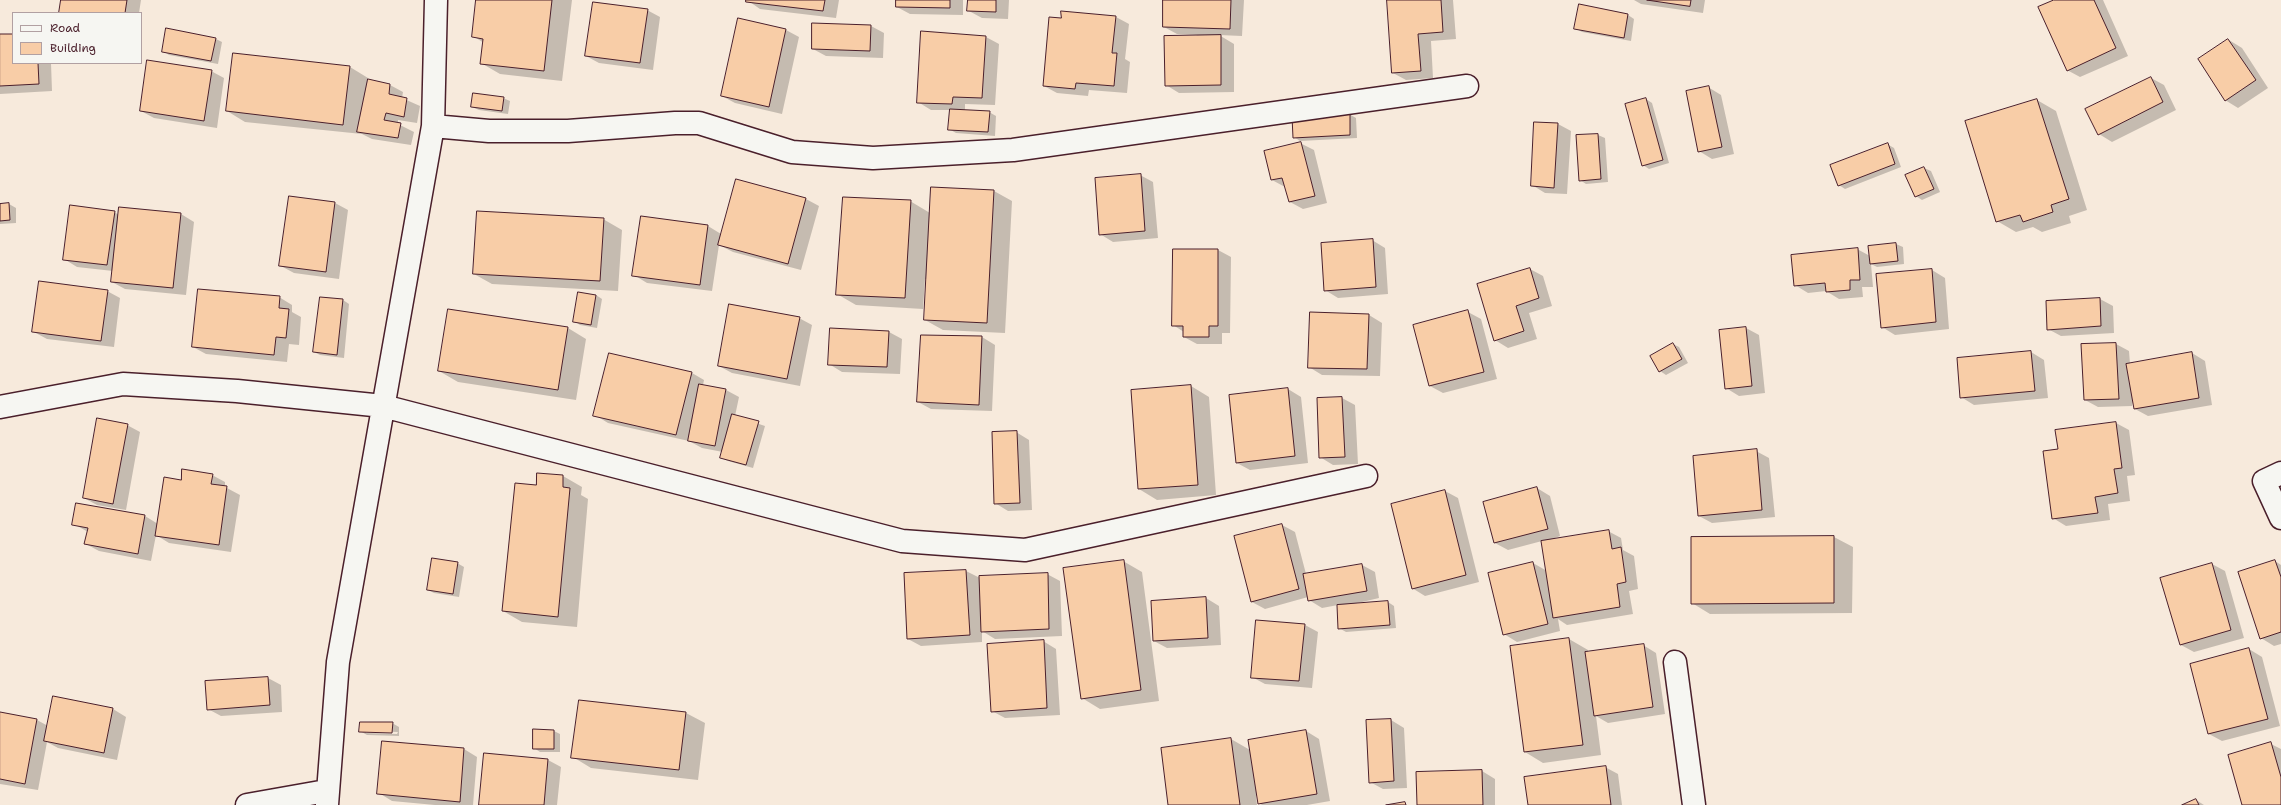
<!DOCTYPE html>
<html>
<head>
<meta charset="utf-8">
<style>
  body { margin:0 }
  #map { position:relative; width:2281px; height:805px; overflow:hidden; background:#f7eadc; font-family:"Shantell Sans",sans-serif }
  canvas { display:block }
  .legend { position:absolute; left:12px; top:12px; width:130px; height:52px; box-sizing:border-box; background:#f6f6f2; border:1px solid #b1a0a2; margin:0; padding:5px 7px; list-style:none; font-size:12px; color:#4a1f2b }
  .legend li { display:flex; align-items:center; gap:8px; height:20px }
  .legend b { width:20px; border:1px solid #b1a0a2 }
</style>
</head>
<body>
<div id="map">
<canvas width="2281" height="805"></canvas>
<ul class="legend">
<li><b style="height:5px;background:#f6f6f2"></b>Road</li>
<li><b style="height:11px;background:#f8cda7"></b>Building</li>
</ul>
</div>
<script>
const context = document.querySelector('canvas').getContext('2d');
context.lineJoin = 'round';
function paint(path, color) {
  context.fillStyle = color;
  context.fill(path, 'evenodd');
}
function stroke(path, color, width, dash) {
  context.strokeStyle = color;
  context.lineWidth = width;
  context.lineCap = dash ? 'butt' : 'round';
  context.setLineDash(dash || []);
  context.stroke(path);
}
paint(new Path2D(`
  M 62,0 L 141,0 L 139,13 L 60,13 Z
  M 477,0 L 572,0 L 562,81 L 500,74 L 481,63 L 484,43 L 473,36 Z
  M 747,0 L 839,0 L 836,18 L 760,9 Z
  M 897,0 L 963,0 L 963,15 L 910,14 L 897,7 Z
  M 969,0 L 1009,0 L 1008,19 L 982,18 L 969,11 Z
  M 1164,0 L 1244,0 L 1242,36 L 1219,35 L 1234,44 L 1234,92 L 1179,93 L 1166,85 L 1197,35 L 1177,34 L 1164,27 Z
  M 1388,0 L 1453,0 L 1456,39 L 1431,41 L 1433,78 L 1406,80 L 1393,73 Z
  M 1634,0 L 1705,0 L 1703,13 L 1641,4 Z
  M 2056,0 L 2103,0 L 2128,56 L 2080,77 L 2067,70 Z
  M 1580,5 L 1628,15 L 1634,19 L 1631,41 L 1582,32 L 1575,28 Z
  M 647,10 L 660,17 L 653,70 L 599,63 L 586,56 Z
  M 1116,17 L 1129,24 L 1125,59 L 1130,62 L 1127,93 L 1089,90 L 1088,96 L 1057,93 L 1044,86 Z
  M 738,20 L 786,30 L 799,37 L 782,114 L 735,103 L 722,96 Z
  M 871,26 L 884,33 L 883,58 L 826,56 L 813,49 Z
  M 0,35 L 13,35 L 13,63 L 51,63 L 52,91 L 0,94 Z
  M 986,37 L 999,44 L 995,105 L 965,104 L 965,111 L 989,112 L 996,116 L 995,136 L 956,133 L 949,129 L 950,110 L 931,110 L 918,102 Z
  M 216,39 L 222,42 L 218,64 L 169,55 L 163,51 Z
  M 2229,40 L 2242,48 L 2268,88 L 2238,108 L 2225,100 Z
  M 234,55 L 350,67 L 368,78 L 368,80 L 390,85 L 403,92 L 402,98 L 420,106 L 417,123 L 398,120 L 398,124 L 414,132 L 411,145 L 372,139 L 362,134 L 245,122 L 227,111 Z
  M 211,71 L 224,78 L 217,128 L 154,118 L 141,111 Z
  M 2151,78 L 2164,85 L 2176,110 L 2112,142 L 2099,134 Z
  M 1708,87 L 1721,95 L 1734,154 L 1712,159 L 1699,151 Z
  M 503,98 L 510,101 L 508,114 L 479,110 L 472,107 Z
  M 1646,99 L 1652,103 L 1669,163 L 1649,169 L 1643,165 Z
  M 2037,100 L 2056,111 L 2087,210 L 2069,216 L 2071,223 L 2042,232 L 2033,227 L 2016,232 L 1997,221 Z
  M 1349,114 L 1356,118 L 1357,138 L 1300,141 L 1294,137 Z
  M 1558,124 L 1571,131 L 1567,194 L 1545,193 L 1532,185 Z
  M 1598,135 L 1605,138 L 1608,182 L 1586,184 L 1580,180 L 1577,136 Z
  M 1300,143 L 1314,150 L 1327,203 L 1303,209 L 1290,202 L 1285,187 L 1272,180 Z
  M 1887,144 L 1894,148 L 1901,167 L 1845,189 L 1839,185 Z
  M 1924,168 L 1931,171 L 1940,192 L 1922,200 L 1916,196 Z
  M 1140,175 L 1153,182 L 1158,238 L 1113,242 L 1100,234 Z
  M 994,191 L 1012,201 L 1005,333 L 943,330 L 925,320 L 927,279 L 925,279 L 923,309 L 856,305 L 837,294 L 910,201 L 930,213 Z
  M 806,199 L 819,206 L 801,270 L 733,252 L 719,245 L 712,291 L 647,283 L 634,275 L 708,226 L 721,234 L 721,239 Z
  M 335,203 L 348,210 L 339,279 L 294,273 L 281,266 Z
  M 9,204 L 16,208 L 16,223 L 0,224 L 0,205 Z
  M 114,212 L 119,215 L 181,214 L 194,222 L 186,295 L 125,289 L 112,282 L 113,271 L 77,267 L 64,259 Z
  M 603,219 L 622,230 L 618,291 L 492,284 L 474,274 Z
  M 1372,240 L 1385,248 L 1388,294 L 1338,298 L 1325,290 Z
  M 1896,244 L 1903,247 L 1904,264 L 1877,267 L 1871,264 L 1873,287 L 1862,287 L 1863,297 L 1839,299 L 1826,291 L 1808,293 L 1795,285 L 1857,249 L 1870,256 L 1869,247 Z
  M 1174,250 L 1218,250 L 1231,257 L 1230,333 L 1222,333 L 1222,344 L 1197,344 L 1184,337 L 1184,332 L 1173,325 Z
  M 1530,269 L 1543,276 L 1552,306 L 1529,313 L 1537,339 L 1508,348 L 1495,340 Z
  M 1932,270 L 1945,278 L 1949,329 L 1895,335 L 1882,327 Z
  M 107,291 L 120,298 L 114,347 L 47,339 L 34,332 Z
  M 579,293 L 596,295 L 602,299 L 597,328 L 580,325 L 574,321 Z
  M 279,297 L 292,305 L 292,312 L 301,317 L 299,345 L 289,344 L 287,362 L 206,354 L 193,347 Z
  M 2100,299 L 2113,306 L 2114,333 L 2061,336 L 2048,329 Z
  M 343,300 L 349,304 L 344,358 L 320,355 L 314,352 Z
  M 1468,312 L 1481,319 L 1497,379 L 1443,393 L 1430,386 Z
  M 1311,313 L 1369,315 L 1382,323 L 1380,376 L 1322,375 L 1309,367 Z
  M 799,318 L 812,325 L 800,386 L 732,373 L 719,366 Z
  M 568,328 L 586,339 L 576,400 L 458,382 L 439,371 Z
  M 1746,328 L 1759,335 L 1765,393 L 1739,396 L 1726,388 Z
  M 889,332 L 902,339 L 900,374 L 842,372 L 829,364 Z
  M 982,337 L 995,345 L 992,411 L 931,409 L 918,402 Z
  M 1673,344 L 1679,347 L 1688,363 L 1666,375 L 1660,371 Z
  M 2116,344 L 2129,351 L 2130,364 L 2192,353 L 2205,361 L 2212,405 L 2148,416 L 2135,409 L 2133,397 L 2132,406 L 2098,407 L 2085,400 L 2082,345 Z
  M 2031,352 L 2044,360 L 2048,398 L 1974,405 L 1961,397 Z
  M 692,373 L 704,380 L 703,385 L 726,390 L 739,397 L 735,416 L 765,426 L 753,468 L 728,461 L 721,458 L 723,452 L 702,448 L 689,441 L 608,423 L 595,415 Z
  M 1191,386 L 1209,397 L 1216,495 L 1157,500 L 1139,489 Z
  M 1288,389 L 1301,397 L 1308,463 L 1250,470 L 1237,463 Z
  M 1342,398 L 1355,405 L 1358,464 L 1333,465 L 1320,457 L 1318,399 Z
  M 2116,423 L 2129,430 L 2135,475 L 2127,476 L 2130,501 L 2108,504 L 2110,520 L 2066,526 L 2053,518 L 2059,450 Z
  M 127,425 L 140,432 L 126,510 L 97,505 L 84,498 Z
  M 1016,432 L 1029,440 L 1032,510 L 1008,511 L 995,503 Z
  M 1756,451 L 1769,458 L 1775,517 L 1712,523 L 1699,516 Z
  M 538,474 L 563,476 L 582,487 L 581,495 L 588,499 L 577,627 L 522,622 L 503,611 L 537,486 Z
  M 212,475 L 225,482 L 225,487 L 240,495 L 231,552 L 169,543 L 156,535 L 151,561 L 99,551 L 86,544 L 88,532 L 74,524 L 77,504 L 145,516 L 158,524 L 181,481 Z
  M 1537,488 L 1550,496 L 1560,536 L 1550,540 L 1608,531 L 1621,538 L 1623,550 L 1634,556 L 1638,589 L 1629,591 L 1633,614 L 1567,625 L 1558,619 L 1560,631 L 1517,642 L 1504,634 L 1490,574 L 1533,563 L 1547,571 L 1542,541 L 1508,550 L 1495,543 Z
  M 1445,491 L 1458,498 L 1479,582 L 1425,596 L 1412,588 Z
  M 1282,525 L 1295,532 L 1306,574 L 1362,565 L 1375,572 L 1379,598 L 1345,606 L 1388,602 L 1394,606 L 1396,628 L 1346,632 L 1339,628 L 1338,605 L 1322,608 L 1309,600 L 1308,597 L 1265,609 L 1252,602 Z
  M 1834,537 L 1853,547 L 1852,613 L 1710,614 L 1692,603 L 1692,538 Z
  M 1123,561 L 1142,572 L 1159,701 L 1100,709 L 1082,698 Z
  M 2275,561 L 2281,565 L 2281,644 L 2274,646 L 2261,638 Z
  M 457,563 L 464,567 L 459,597 L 434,593 L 428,590 Z
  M 2212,564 L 2225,571 L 2244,638 L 2194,652 L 2181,645 Z
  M 966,571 L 980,578 L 1047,574 L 1060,581 L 1062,636 L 995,639 L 982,631 L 982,642 L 921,646 L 908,639 L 905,574 Z
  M 1206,598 L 1219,606 L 1221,645 L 1167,648 L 1154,641 Z
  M 1305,625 L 1318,632 L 1312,688 L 1265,684 L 1252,677 Z
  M 1569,639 L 1588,650 L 1588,653 L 1643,645 L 1656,653 L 1665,714 L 1608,723 L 1596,716 L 1601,755 L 1543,763 L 1525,752 Z
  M 1043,641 L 1056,649 L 1060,715 L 1005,718 L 992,711 Z
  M 2249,649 L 2262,657 L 2280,726 L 2222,741 L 2209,734 Z
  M 268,678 L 281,685 L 282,712 L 221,716 L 208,709 L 206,681 Z
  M 54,697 L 113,709 L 126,717 L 117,760 L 58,748 L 47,742 L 38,790 L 0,784 L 0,713 L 37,720 L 48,726 Z
  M 580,701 L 686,713 L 705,723 L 698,780 L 591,768 L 573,757 Z
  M 1391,720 L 1404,728 L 1407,788 L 1383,789 L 1370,782 Z
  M 392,723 L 399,727 L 399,736 L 367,735 L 360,731 ZM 366,731 L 398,732 L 397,734 L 366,733 Z
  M 554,731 L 560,734 L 560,752 L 540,752 L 534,748 Z
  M 1306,731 L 1319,739 L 1330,801 L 1307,805 L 1262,805 L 1259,803 L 1258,796 L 1256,796 L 1257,805 L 1169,805 L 1231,739 L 1250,750 Z
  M 383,742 L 464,749 L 477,757 L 473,805 L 435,805 L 392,801 L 379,793 Z
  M 2271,744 L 2281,749 L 2281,805 L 2243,805 Z
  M 548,760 L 561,767 L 557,805 L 480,805 Z
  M 1605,767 L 1618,774 L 1622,805 L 1529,805 Z
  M 1482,771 L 1495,779 L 1495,805 L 1418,805 Z
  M 2196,800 L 2204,805 L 2185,805 Z`), '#0003');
const building = new Path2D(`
  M 61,0 L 127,0 L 125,13 L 59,13 Z
  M 476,0 L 552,0 L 544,71 L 480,64 L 483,39 L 472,37 Z
  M 746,0 L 825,0 L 823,11 L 746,2 Z
  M 896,0 L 950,0 L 950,8 L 896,7 Z
  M 968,0 L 996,0 L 996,12 L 967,11 Z
  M 1163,0 L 1231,0 L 1230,29 L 1163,27 Z
  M 1387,0 L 1441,0 L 1443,32 L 1418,34 L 1421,71 L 1392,73 Z
  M 1647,0 L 1691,0 L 1690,6 Z
  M 2054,0 L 2094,0 L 2116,48 L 2067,71 L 2038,7 Z
  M 593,2 L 648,9 L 640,63 L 585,56 Z
  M 1579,4 L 1628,14 L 1624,38 L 1574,29 Z
  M 1061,11 L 1116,16 L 1112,53 L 1117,53 L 1114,86 L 1076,83 L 1075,89 L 1043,86 L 1049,17 L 1061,18 Z
  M 738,18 L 786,29 L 769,107 L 721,96 Z
  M 812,23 L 871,25 L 870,51 L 812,49 Z
  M 166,28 L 216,38 L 211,61 L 162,52 Z
  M 921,31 L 986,36 L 982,98 L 953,97 L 952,104 L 917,103 Z
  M 0,34 L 13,34 L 13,63 L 38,63 L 39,84 L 0,86 Z
  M 1221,35 L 1221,85 L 1165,86 L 1164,36 Z
  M 2228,39 L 2256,80 L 2225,101 L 2198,59 Z
  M 233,53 L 350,66 L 343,125 L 226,111 Z
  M 147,60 L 212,70 L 204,121 L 140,111 Z
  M 2151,77 L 2163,102 L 2098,135 L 2085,109 Z
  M 368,79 L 390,84 L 389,94 L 407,98 L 404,117 L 386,113 L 384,120 L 401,123 L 398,138 L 357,132 Z
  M 1709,86 L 1722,147 L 1698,152 L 1686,91 Z
  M 473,93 L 504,97 L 502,111 L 471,107 Z
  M 1646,98 L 1663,160 L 1642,166 L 1625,104 Z
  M 2037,99 L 2069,199 L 2051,205 L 2053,212 L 2023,222 L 2020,215 L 1996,222 L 1965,121 Z
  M 950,109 L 990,111 L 988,132 L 948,130 Z
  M 1350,113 L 1350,135 L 1293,138 L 1292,116 Z
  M 1534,122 L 1558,123 L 1554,188 L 1531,186 Z
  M 1598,134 L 1601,179 L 1579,181 L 1576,135 Z
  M 1301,142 L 1315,196 L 1289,202 L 1282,178 L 1271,180 L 1264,151 Z
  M 1888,143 L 1895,164 L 1838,186 L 1830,165 Z
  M 1924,167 L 1934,189 L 1915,197 L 1905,175 Z
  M 1141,174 L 1145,231 L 1099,235 L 1095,178 Z
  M 736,179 L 806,198 L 788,264 L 718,245 Z
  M 931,187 L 994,190 L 987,323 L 924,320 Z
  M 289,196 L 335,202 L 326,272 L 279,266 Z
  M 843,197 L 911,200 L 905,298 L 836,295 Z
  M 9,203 L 10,220 L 0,221 L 0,204 Z
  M 70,205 L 115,211 L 107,265 L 63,260 Z
  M 119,207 L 181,213 L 173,288 L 111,282 Z
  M 477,211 L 604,218 L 600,281 L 473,274 Z
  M 641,216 L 708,225 L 700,285 L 632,276 Z
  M 1373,239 L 1376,287 L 1324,291 L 1321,243 Z
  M 1896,243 L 1898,261 L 1870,264 L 1868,246 Z
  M 1858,248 L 1860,280 L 1850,280 L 1850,290 L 1826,292 L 1825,283 L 1794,286 L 1791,255 Z
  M 1173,249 L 1218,249 L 1218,326 L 1209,326 L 1209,337 L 1183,337 L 1183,326 L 1172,326 Z
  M 1530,268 L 1539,298 L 1516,306 L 1524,331 L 1494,341 L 1477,284 Z
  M 1932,269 L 1936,322 L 1881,328 L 1876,274 Z
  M 39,281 L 108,290 L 101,341 L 32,332 Z
  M 198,289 L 280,296 L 279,308 L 289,309 L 286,338 L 276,337 L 274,355 L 192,347 Z
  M 578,292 L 596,295 L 591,325 L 573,322 Z
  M 320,297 L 343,299 L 337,355 L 313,352 Z
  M 2100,298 L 2101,326 L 2047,330 L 2046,301 Z
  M 729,304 L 800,317 L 787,379 L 718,366 Z
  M 448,309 L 568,327 L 558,390 L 438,371 Z
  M 1468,310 L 1484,372 L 1429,386 L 1413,325 Z
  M 1310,312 L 1369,314 L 1367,369 L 1308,368 Z
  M 1746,327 L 1752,386 L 1725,389 L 1719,330 Z
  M 830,328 L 889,331 L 887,367 L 828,365 Z
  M 921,335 L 982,336 L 979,405 L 917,402 Z
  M 1673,343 L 1682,359 L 1659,372 L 1650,356 Z
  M 2116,343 L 2119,399 L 2084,400 L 2081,344 Z
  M 2031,351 L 2035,391 L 1960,398 L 1957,358 Z
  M 2192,352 L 2199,398 L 2134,409 L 2126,364 Z
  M 609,353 L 692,372 L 676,435 L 593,416 Z
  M 699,384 L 726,389 L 715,446 L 688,441 Z
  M 1191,385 L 1198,485 L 1138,489 L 1131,390 Z
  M 1288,388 L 1295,456 L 1236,463 L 1229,395 Z
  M 1342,397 L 1345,457 L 1319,458 L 1317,398 Z
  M 732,414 L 759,421 L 746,465 L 720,458 Z
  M 97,418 L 128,424 L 113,504 L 83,498 Z
  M 2116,422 L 2122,468 L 2114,469 L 2118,493 L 2095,497 L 2098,513 L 2052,519 L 2043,451 L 2058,449 L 2055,430 Z
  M 1017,431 L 1020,503 L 994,504 L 992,432 Z
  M 1757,449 L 1762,510 L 1698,516 L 1693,456 Z
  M 182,469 L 213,474 L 211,484 L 227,486 L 219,545 L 155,536 L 164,477 L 181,480 Z
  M 537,473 L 563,475 L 563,487 L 570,488 L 558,617 L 502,611 L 515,483 L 536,485 Z
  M 1537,487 L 1548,529 L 1494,543 L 1483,502 Z
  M 1445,490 L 1466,575 L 1412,589 L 1391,504 Z
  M 76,503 L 145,515 L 138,554 L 84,544 L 88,528 L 72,525 Z
  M 1282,524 L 1299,589 L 1251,602 L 1234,536 Z
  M 1609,530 L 1612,549 L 1621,547 L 1626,582 L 1617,584 L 1620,607 L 1553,618 L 1541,541 Z
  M 1834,536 L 1834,603 L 1691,604 L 1691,537 Z
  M 432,558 L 458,562 L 453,594 L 427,590 Z
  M 1124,560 L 1141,690 L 1081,699 L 1063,568 Z
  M 2275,560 L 2281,577 L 2281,632 L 2260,639 L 2238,572 Z
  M 1533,562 L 1548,624 L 1503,635 L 1488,573 Z
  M 2212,563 L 2231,630 L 2180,645 L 2160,578 Z
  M 1362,564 L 1367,591 L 1308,601 L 1303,574 Z
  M 966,570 L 970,635 L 907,639 L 904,573 Z
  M 1048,573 L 1049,629 L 981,632 L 979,576 Z
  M 1206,597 L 1208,638 L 1153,641 L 1151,601 Z
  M 1388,601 L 1390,625 L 1338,629 L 1337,605 Z
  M 1256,620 L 1305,624 L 1299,681 L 1251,678 Z
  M 1569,638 L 1583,745 L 1524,752 L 1510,646 Z
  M 1044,640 L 1047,708 L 991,712 L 987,644 Z
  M 1644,644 L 1653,707 L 1594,716 L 1585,652 Z
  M 2249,648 L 2268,719 L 2208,734 L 2190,664 Z
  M 268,677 L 270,705 L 207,710 L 205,681 Z
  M 53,696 L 113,708 L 104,753 L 44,741 Z
  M 579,700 L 686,712 L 679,770 L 571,758 Z
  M 0,712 L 37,719 L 25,784 L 0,779 Z
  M 1391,719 L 1394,781 L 1369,783 L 1366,720 Z
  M 360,722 L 393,722 L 392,733 L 359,732 Z
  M 533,729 L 554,730 L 554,749 L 533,749 Z
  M 1306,730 L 1317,794 L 1258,804 L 1248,740 Z
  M 1231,738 L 1240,805 L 1168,805 L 1161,748 Z
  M 382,741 L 464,748 L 460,802 L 377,794 Z
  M 2271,742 L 2281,777 L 2281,805 L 2242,805 L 2228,755 Z
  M 484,753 L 548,759 L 544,805 L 479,805 Z
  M 1606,766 L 1611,805 L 1528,805 L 1524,777 Z
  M 1482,770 L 1483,805 L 1417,805 L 1416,772 Z
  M 2196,799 L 2199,805 L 2182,805 Z
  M 1405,802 L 1406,805 L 1386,805 Z`);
paint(building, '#f8cda7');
stroke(building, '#4a1f2b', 1);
const minor = new Path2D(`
  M 433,126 L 489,131 L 568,131 L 675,123 L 699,123 L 792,152 L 873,158 L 1013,150 L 1467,86
  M 0,407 L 123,384 L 237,391 L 383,406 L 902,541 L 1025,550 L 1366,476
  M 2281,473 L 2264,481 L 2281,518
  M 1675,662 L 1694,805
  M 247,805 L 326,791
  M 327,805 L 338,662 L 433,126 L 436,0`);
stroke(minor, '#4a1f2b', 25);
stroke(minor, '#f6f6f2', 22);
</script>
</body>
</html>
